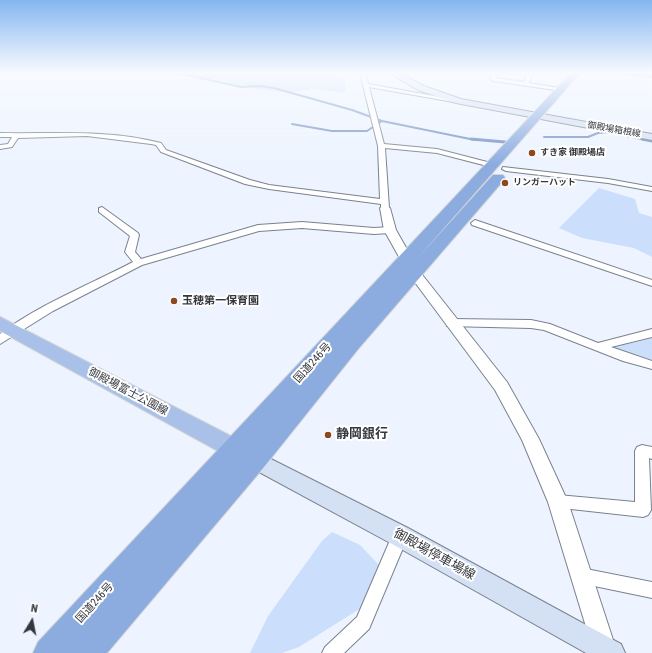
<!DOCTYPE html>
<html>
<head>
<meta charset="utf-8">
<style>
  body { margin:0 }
  #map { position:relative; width:652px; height:653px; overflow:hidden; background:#edf4ff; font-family:"Roboto Condensed",sans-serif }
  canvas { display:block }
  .north { position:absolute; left:12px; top:601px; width:40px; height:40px; -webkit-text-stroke:3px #fff; paint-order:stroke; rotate:10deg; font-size:11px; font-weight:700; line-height:16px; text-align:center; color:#34373d }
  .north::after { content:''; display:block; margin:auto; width:14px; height:18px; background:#34373d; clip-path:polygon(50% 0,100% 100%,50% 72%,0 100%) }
</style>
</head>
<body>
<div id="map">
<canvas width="652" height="653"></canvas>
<div class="north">N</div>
</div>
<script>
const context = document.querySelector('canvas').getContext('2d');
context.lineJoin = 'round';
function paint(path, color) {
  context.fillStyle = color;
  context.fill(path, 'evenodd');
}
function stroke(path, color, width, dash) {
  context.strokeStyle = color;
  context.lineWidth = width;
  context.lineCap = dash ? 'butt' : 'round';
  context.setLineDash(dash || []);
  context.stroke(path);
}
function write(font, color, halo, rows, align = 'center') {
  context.font = font + ' "Roboto Condensed","Noto Sans JP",sans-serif';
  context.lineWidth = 4;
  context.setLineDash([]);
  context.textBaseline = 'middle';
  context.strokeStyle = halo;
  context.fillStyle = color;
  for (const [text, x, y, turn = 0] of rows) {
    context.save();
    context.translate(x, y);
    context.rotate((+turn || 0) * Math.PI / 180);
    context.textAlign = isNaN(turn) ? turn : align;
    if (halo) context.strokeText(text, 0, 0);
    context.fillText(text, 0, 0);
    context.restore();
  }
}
paint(new Path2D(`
  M 189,73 L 247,73 L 267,76 L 310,73 L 345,78 L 346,93 L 313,89 L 291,92 L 261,90 L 189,75 Z
  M 599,188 L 635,199 L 639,213 L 652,217 L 652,257 L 634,248 L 582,238 L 559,228 Z
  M 652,336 L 652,360 L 616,349 L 615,346 L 641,341 Z
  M 332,532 L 360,545 L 380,566 L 361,608 L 299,647 L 282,653 L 250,653 L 268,616 L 322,541 Z`), '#cbdefc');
stroke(new Path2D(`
  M 177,73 L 241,87 L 260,86 L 274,88 L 352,110 L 382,121 L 475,140
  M 292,124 L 332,131 L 367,131 L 382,121
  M 544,137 L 588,137 L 598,133 L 608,132 L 646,140`), '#7593c3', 2);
stroke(new Path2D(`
  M 471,139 L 505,142
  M 642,139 L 652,141`), '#7593c3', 3);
paint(new Path2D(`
  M 623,73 L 652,73 L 652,78 L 628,76 Z`), '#91bafd');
const minor = new Path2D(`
  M 360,73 L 366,73 L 368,84 L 462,101 L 459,103 L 369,87 L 384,144 L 437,149 L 495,164 L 495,168 L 437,153 L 385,148 L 389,208 L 385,210 L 381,208 L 381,204 L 269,189 L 245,184 L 161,152 L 156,145 L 151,144 L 87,136 L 18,138 L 12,147 L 0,149 L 0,145 L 8,144 L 12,137 L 0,137 L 0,133 C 55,134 108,129 161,143 L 166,150 L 250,180 L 269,185 L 380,199 L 378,146 Z
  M 492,73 L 498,73 L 496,78 L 524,82 L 527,73 L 533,73 L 529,83 L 565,89 L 562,91 L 493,81 L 490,79 Z
  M 503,167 L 608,179 L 652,187 L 652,191 L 608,183 L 506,171 L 502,169 Z
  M 102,207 L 138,233 L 139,235 L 135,252 L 141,259 L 258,225 L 302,222 L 374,228 L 390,227 L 394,230 L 390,233 L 374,234 L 302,228 L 259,231 L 142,265 L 53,311 L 0,344 L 0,334 C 40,304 89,285 133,262 L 125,252 L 130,236 L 99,212 L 99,208 Z
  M 475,220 L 652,280 L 652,286 L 472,225 L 471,223 Z
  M 451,319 L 531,320 L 550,324 L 598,343 L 652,329 L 652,337 L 611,347 L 652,361 L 652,369 L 623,361 L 544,330 L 531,328 L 447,326 L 446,323 Z
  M 642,445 L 652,447 L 652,459 L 649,458 L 651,510 L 648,515 L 643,517 L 553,507 L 551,502 L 553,497 L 558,495 L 635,502 L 635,451 L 637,447 Z
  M 400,529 L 406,531 L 408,536 L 369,629 L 344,653 L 322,653 L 325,647 L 357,617 L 394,531 Z
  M 581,568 L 652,582 L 652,598 L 575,582 L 573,576 L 575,570 Z`);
const tertiary = new Path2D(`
  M 644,73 L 652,73 L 652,76 L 645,74 Z
  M 385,205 L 390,208 L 396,230 L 420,272 L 507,382 L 539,439 L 568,502 L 616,649 L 614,653 L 594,653 L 548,502 L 522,440 L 495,390 L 408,273 L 384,230 L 380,208 Z`);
const secondary = new Path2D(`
  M 389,73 L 399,73 L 424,86 L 461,99 L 652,134 L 652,140 L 456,103 L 418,90 Z
  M 255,451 L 408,528 L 621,644 L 625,653 L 586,653 L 392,544 L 248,466 L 245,460 L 248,454 Z`);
const primary = new Path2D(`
  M 0,317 L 254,448 L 257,455 L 254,462 L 246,464 L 238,462 L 0,331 Z`);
const trunk = new Path2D(`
  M 571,73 L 580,73 L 416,260 L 493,175 L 503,175 L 505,178 L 503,181 L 359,348 L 264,467 L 107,653 L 33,653 L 38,642 Z`);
stroke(minor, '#7a828e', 2);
stroke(tertiary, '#7a828e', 2);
stroke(secondary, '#7a828e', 2);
stroke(primary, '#d2d3d4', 2);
stroke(trunk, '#d2d3d4', 2);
paint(minor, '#fff');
paint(tertiary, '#fff');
paint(secondary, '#d4e0f4');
paint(primary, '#a9c1e8');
paint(trunk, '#8cace0');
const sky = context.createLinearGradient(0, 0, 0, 165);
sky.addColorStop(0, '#85b6f0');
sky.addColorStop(0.44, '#f7faff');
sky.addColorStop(1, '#f7faff00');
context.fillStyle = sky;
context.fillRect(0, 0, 652, 165);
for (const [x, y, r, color] of [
  [532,153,4,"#8d491d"],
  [505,183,4,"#8d491d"],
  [174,301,4,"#8d491d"],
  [328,435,4,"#8d491d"]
]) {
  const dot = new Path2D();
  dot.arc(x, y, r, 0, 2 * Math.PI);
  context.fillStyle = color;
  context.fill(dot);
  stroke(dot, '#fff', 1.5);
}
write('9px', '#34373d', '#fff', [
  ["御殿場箱根線",614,130,10]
]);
write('bold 9px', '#34373d', '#fff', [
  ["すき家 御殿場店",540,153],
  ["リンガーハット",513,183]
], 'left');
write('bold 11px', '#34373d', '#fff', [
  ["玉穂第一保育園",182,301]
], 'left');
write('11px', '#34373d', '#fff', [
  ["国道246号",313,363,-48],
  ["御殿場富士公園線",128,392,28],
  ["国道246号",95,603,-48]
]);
write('bold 13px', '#34373d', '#fff', [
  ["静岡銀行",336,435]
], 'left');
write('13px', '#34373d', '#fff', [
  ["御殿場停車場線",434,555,29]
]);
</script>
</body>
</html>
